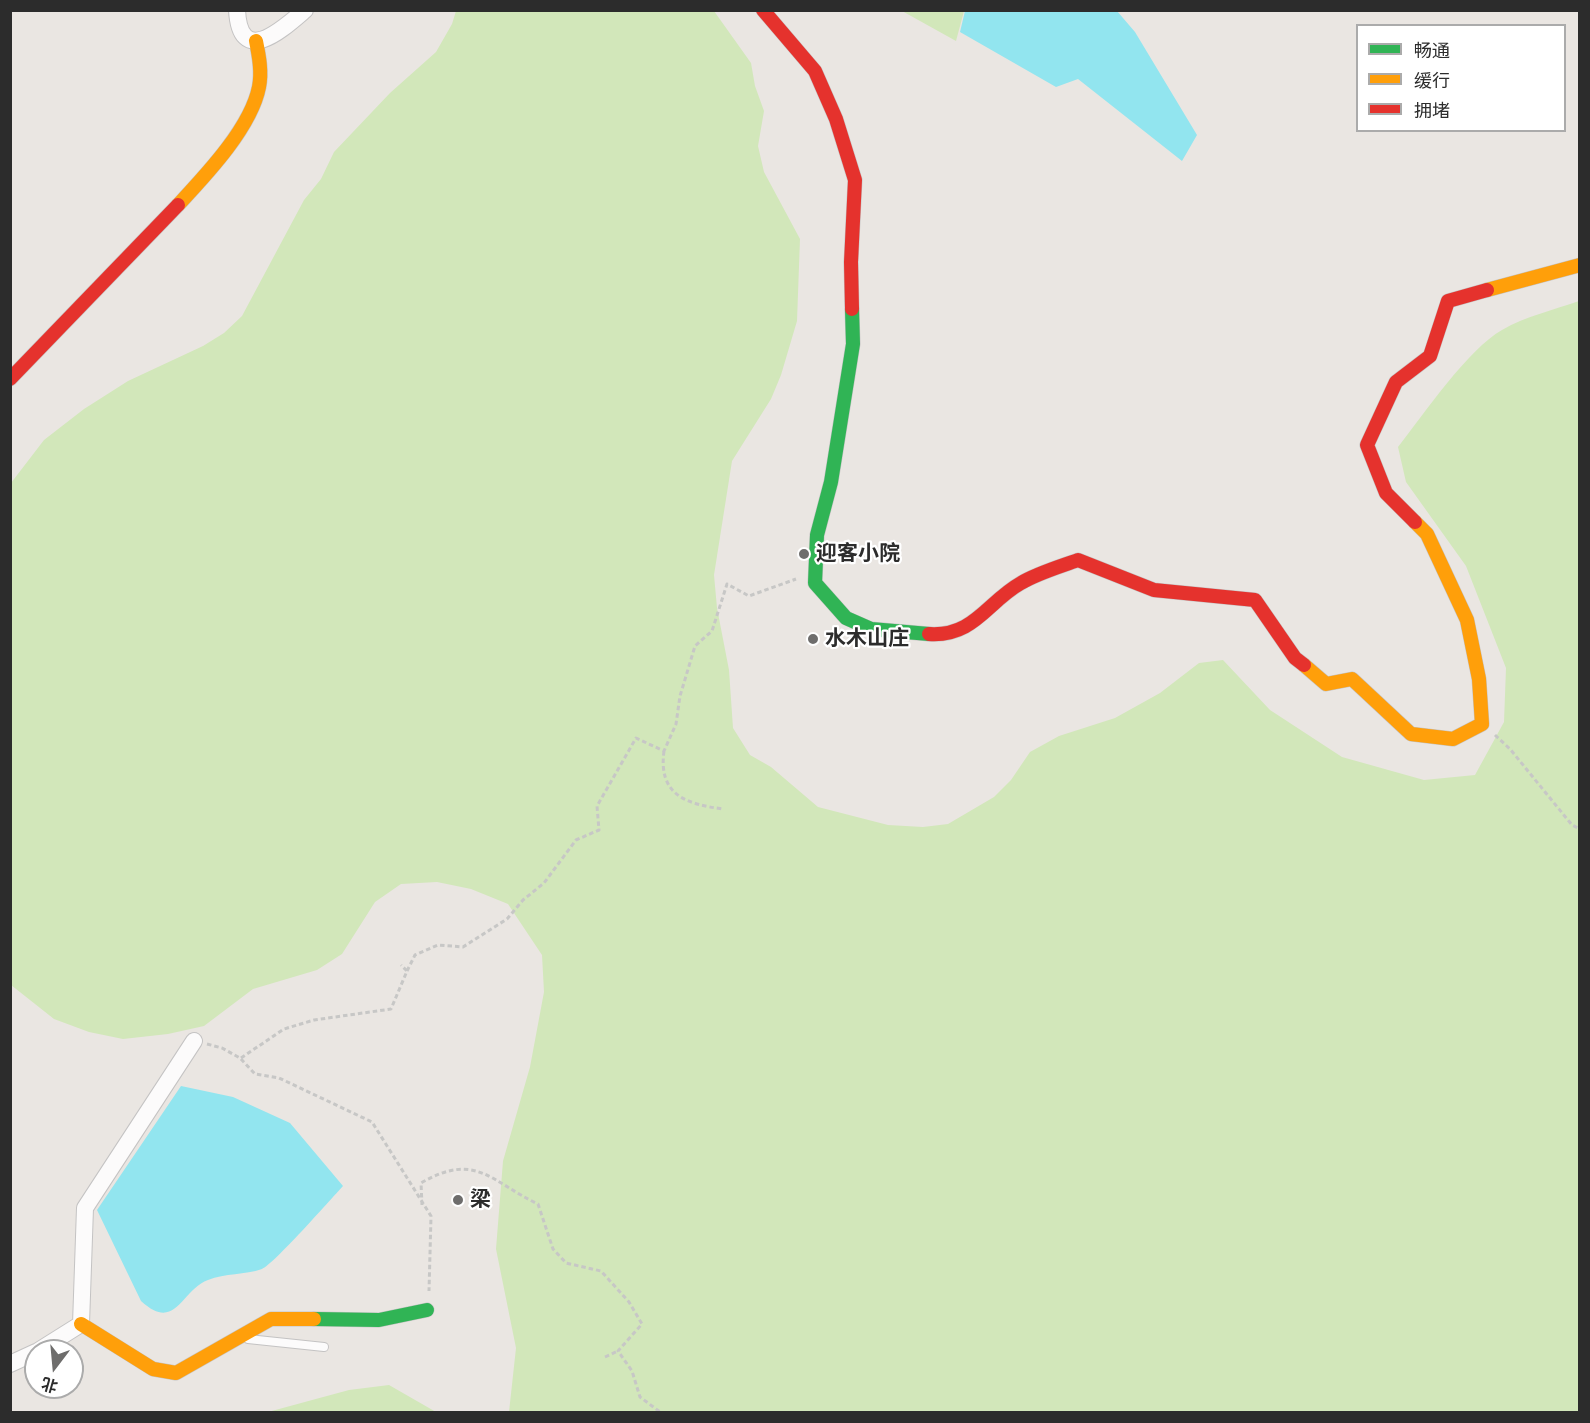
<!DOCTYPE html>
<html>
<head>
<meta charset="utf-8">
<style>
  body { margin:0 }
  #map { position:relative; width:1590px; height:1423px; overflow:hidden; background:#eae6e2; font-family:Karla,"Noto Sans SC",sans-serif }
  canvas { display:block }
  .frame { position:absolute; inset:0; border:12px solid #2c2c2c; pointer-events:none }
  .legend { position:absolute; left:1356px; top:24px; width:210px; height:108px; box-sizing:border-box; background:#fff; border:2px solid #ababab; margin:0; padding:8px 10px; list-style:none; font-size:18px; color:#2c2c2c }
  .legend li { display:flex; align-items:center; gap:12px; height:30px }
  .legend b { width:30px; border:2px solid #ababab }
  .north { position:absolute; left:24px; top:1339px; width:60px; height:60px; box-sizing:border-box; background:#fff; border:2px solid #ababab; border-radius:50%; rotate:196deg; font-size:16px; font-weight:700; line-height:24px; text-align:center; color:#2c2c2c }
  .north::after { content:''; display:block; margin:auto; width:21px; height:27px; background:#6e6d6c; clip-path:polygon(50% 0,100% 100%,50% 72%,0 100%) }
</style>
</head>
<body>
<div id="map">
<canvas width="1590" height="1423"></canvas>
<div class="frame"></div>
<ul class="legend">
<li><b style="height:8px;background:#30b455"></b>畅通</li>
<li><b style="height:8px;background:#ff9f0a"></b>缓行</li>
<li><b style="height:8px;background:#e5322d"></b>拥堵</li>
</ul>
<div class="north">北</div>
</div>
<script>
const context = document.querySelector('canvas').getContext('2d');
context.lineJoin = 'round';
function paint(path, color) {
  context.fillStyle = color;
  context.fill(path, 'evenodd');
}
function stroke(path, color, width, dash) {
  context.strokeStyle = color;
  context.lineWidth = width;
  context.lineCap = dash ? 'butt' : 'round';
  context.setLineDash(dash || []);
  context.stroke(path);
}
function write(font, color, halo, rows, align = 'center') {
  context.font = font + ' Karla,"Noto Sans SC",sans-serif';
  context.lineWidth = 4.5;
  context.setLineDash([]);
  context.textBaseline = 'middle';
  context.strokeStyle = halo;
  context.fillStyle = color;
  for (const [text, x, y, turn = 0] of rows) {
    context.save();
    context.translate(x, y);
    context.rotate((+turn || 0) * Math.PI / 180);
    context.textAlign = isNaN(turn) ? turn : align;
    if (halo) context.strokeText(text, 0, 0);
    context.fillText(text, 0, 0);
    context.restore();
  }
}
paint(new Path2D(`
  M 456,11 L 714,11 L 751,63 L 755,86 L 764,111 L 758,146 L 764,172 L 800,239 L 797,321 L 781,375 L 771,399 L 732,461 L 714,575 L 717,608 L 729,670 L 733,728 L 750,755 L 771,767 L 818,807 L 888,825 L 923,827 L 948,824 L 994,797 L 1011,780 L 1030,752 L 1059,736 L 1115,718 L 1160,693 L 1199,663 L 1223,660 L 1270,710 L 1342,757 L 1424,780 L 1475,775 L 1504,722 L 1506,668 L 1466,566 L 1406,482 L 1398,447 C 1424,414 1468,349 1502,330 C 1526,316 1554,310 1579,301 L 1579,1412 L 509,1412 L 516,1348 L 496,1249 L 503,1161 L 530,1067 L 544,992 L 542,955 L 508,904 L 471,889 L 437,882 L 401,884 L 375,902 L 342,954 L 317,970 L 253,989 L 204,1026 L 168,1034 L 123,1039 L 89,1032 L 54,1019 L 11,985 L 11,483 L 44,440 L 84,409 L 128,381 L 203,346 L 224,333 L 242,316 L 304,200 L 321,179 L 334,152 L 390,93 L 436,52 L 452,24 Z
  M 902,11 L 964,10 L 964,11 L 956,41 Z
  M 389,1385 L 436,1412 L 268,1412 L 349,1390 Z`), '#d2e7ba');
paint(new Path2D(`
  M 965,11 L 1117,11 L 1135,32 L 1197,135 L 1182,161 L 1078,79 L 1056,87 L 960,32 Z
  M 181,1086 L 233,1097 L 290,1123 L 343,1186 C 330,1200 274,1264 262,1269 C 245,1275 225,1273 208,1280 C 181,1290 176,1333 141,1301 L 97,1210 Z`), '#92e5ef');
const lane = new Path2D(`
  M 248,1339 L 324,1347`);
const street = new Path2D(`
  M 237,10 C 240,69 284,28 305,10
  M 38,1351 L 81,1324 L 85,1208 L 194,1041
  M 10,1364 L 36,1352`);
const fast = new Path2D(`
  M 852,309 L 853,344 L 831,482 L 817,535 L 815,583 L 846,618 L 871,629 L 929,634
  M 314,1319 L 379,1320 L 427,1310`);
const slow = new Path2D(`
  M 178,205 C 205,176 251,128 259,87 C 262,72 259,56 256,41
  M 1487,290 L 1580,265
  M 1304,665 L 1326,684 L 1352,679 L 1411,734 L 1453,739 L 1482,724 L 1479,679 L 1467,620 L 1427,534 L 1415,522
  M 81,1324 L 153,1369 L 176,1373 L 271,1319 L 314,1319`);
const jam = new Path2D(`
  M 763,10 L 815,71 L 836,119 L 855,180 L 851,262 L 852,309
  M 10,379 L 178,205
  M 1415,522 L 1386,493 L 1367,445 L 1396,382 L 1430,356 L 1448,301 L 1487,290
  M 929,634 C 974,637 987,602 1021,583 C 1038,573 1059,567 1078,560 L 1154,590 L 1255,600 L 1295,658 L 1304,665`);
stroke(lane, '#c4c3c3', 10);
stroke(street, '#c4c3c3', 18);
stroke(fast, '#c4c3c3', 15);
stroke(slow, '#c4c3c3', 15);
stroke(jam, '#c4c3c3', 15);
stroke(new Path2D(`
  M 1495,735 L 1510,749 L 1572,825 L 1580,829
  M 664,751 C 658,795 686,804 723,809
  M 407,971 L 415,955 L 438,945 L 463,947 L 507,919 L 523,900 L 544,883 L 576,840 L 599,830 L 597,806 L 636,738 L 664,751 L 676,724 L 680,696 L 695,646 L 712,631 L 727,584 L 749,596 L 796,579
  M 207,1044 L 222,1048 L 240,1058 L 255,1074 L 279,1078 L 372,1122 L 431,1216 L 429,1291
  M 241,1058 L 284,1029 L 314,1020 L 391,1009 L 407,971 L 401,965
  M 422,1205 L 421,1183 C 476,1151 491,1182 538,1204 L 553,1249 L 566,1263 L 601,1271 L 629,1302 L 642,1324 L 618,1351 L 632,1371 L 640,1397 L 660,1412
  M 605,1357 L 618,1351`), '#c7c7c6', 3, [4.5, 3]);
stroke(lane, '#fcfbfb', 8);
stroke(street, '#fcfbfb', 16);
stroke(fast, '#30b455', 14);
stroke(slow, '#ff9f0a', 14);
stroke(jam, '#e5322d', 14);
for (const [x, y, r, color] of [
  [804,554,6,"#6e6d6c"],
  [813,639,6,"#6e6d6c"],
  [458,1200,6,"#6e6d6c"]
]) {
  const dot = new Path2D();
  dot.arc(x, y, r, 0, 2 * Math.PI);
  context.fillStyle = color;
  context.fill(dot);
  stroke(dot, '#fff', 2);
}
write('bold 21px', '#2c2c2c', '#fff', [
  ["迎客小院",816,554],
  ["水木山庄",825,639],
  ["梁",470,1200]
], 'left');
</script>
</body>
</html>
